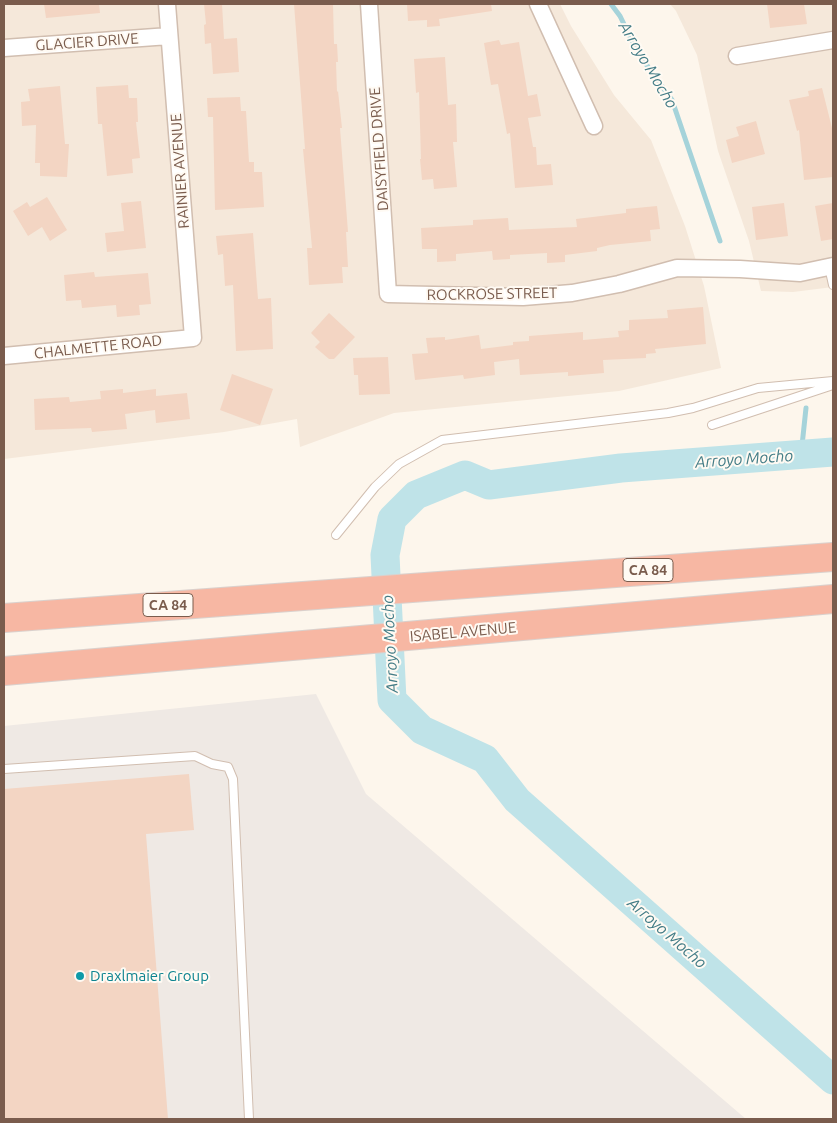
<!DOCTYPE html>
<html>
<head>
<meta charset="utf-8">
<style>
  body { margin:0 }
  #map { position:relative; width:837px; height:1123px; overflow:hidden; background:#fdf6ec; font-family:Ubuntu,sans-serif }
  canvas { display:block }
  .frame { position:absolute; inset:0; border:5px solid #7a5c4d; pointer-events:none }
</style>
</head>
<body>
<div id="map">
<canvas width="837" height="1123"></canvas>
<div class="frame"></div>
</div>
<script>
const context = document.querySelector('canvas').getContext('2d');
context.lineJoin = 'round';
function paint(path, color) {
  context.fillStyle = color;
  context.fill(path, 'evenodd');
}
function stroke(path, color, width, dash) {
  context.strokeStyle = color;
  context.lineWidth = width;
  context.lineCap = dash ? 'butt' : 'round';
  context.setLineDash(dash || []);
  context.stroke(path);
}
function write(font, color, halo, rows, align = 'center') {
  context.font = font + ' Ubuntu,sans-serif';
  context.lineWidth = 4;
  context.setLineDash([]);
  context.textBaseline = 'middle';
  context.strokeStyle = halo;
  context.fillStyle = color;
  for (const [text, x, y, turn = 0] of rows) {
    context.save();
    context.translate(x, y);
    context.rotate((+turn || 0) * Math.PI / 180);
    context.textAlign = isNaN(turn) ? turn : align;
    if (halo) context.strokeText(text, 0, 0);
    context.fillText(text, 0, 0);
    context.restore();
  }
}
paint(new Path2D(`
  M 4,4 L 560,4 L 571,26 L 614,95 L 651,140 L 685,226 L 704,286 L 721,368 L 619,391 L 394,413 L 300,447 L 297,419 L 224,432 L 4,459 Z
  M 670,4 L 833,4 L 833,287 L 793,292 L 761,291 L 749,241 L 718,151 L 697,55 L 676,11 Z`), '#f5e8da');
paint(new Path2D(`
  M 316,694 L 366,794 L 746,1119 L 4,1119 L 4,726 Z`), '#efe9e4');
stroke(new Path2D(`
  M 611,4 L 620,16 L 638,53 L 672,100 L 720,241
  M 801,455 L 806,408`), '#a5d3da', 5);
stroke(new Path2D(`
  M 833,452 L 621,468 L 489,485 L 465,475 L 416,495 L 392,519 L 385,555 L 392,700 L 422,730 L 485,759 L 517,800 L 833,1080`), '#bfe3e8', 29);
paint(new Path2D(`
  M 44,4 L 99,4 L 100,13 L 46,18 Z
  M 204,4 L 222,4 L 224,39 L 237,38 L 239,72 L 213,74 L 211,43 L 205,44 L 204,25 L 206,24 Z
  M 294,4 L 333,4 L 334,44 L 337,44 L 338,62 L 336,62 L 337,92 L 338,91 L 342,128 L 340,128 L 348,232 L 346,232 L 348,267 L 342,267 L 343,283 L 309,285 L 307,248 L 312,248 L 303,149 L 305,149 Z
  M 407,4 L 491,4 L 492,11 L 439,19 L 440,26 L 427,27 L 427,20 L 408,21 Z
  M 767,4 L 804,4 L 807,24 L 770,28 Z
  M 499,40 L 501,45 L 519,42 L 528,96 L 537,94 L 541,116 L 528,118 L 533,147 L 536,147 L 537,165 L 551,164 L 553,185 L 515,188 L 510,133 L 507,134 L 498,84 L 491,85 L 484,43 Z
  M 445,57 L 448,105 L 456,104 L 457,142 L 453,142 L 457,187 L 434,189 L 433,179 L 422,180 L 420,159 L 421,159 L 419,92 L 416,93 L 414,59 Z
  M 128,85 L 129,98 L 137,98 L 138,122 L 136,122 L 140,158 L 132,159 L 133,173 L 107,176 L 102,124 L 98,124 L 96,87 Z
  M 60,86 L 65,144 L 69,144 L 67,177 L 40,176 L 40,163 L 35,163 L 36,125 L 22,126 L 21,102 L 30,101 L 28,89 Z
  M 822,88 L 833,132 L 833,177 L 804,180 L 799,130 L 797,131 L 789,100 L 809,96 L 808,91 Z
  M 240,97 L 241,111 L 246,111 L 249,162 L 254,162 L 254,172 L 262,172 L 264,207 L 215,210 L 213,117 L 208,117 L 207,98 Z
  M 756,121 L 765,154 L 732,163 L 726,140 L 739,136 L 736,127 Z
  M 47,197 L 67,230 L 50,241 L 42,227 L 28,236 L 13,211 L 27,202 L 30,207 Z
  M 141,201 L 146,248 L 107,252 L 105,233 L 124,231 L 121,203 Z
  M 784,203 L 788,236 L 756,240 L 752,207 Z
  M 833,203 L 833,239 L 821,241 L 815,206 Z
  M 657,206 L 660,229 L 650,230 L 651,241 L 610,245 L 597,248 L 597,251 L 565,255 L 565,262 L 547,263 L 547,253 L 510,255 L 510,259 L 493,260 L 492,251 L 456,254 L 456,261 L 437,262 L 437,249 L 422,249 L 421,228 L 473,225 L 473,220 L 508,218 L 509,230 L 577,227 L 576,219 L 626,213 L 626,209 Z
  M 253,233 L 258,299 L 271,298 L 273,349 L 236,351 L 233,285 L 225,286 L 223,254 L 218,255 L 216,236 Z
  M 94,272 L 95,277 L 148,273 L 151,304 L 139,305 L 140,315 L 117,317 L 116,305 L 82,308 L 81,300 L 66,301 L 64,275 Z
  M 703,307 L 706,344 L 655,349 L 656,353 L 646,354 L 646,358 L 603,360 L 604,373 L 568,376 L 568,372 L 520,375 L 519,359 L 494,362 L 495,375 L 464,379 L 463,375 L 415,380 L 412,354 L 428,353 L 426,338 L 445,337 L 445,340 L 479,335 L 481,349 L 513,345 L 513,342 L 529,341 L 529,336 L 583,332 L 583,340 L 619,337 L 618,331 L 629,330 L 629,320 L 668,318 L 667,310 Z
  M 329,313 L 355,337 L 334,359 L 329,359 L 315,347 L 320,342 L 311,333 Z
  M 388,357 L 390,394 L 359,395 L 358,375 L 354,375 L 353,358 Z
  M 232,374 L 273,389 L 260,425 L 220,410 Z
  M 123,389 L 123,393 L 156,389 L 156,396 L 187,393 L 190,419 L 156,423 L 155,410 L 125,414 L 127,429 L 92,432 L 91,428 L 35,430 L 34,399 L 69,397 L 70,402 L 101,399 L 100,391 Z
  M 189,774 L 194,830 L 146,834 L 168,1119 L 4,1119 L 4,789 Z`), '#f3d5c3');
const lane = new Path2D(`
  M 829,267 L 833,285
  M 712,425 L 833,385
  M 336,535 L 375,487 L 399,464 L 442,440 L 668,413 L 693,408 L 758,388 L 833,381
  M 4,769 L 195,756 L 212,764 L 228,767 L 233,779 L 249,1119`);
const street = new Path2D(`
  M 369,4 L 388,294 L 523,297 L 572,293 L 619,284 L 677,268 L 740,269 L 800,273 L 833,266
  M 538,4 L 594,126
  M 4,48 L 169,36
  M 737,56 L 833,40
  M 4,356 L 193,338 L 167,4`);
const highway = new Path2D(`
  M 4,618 L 833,557
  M 4,671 L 833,599`);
stroke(lane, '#d1beb0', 10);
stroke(street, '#d1beb0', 19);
stroke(highway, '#dad1cd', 30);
stroke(lane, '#fff', 8);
stroke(street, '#fff', 16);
stroke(highway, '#f7b7a3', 28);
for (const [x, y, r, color] of [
  [80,976,5,"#0f9aa8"]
]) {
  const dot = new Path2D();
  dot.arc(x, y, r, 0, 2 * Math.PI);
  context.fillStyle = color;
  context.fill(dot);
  stroke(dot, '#fffaf3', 2);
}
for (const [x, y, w] of [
  [648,570,50],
  [168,605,50]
]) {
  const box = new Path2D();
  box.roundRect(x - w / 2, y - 11.5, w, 23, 4);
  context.fillStyle = '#fffaf3';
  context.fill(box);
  stroke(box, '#7a5c4d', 1);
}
write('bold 14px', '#7a5c4d', null, [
  ["CA 84",648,570],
  ["CA 84",168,605]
]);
write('15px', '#7a5c4d', '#fffaf3', [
  ["GLACIER DRIVE",87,42,-4],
  ["DAISYFIELD DRIVE",379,149,-94],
  ["RAINIER AVENUE",180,171,-94],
  ["ROCKROSE STREET",492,294,-1],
  ["CHALMETTE ROAD",98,347,-6],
  ["ISABEL AVENUE",463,632,-5]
]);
write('15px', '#0d838f', '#fffaf3', [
  ["Draxlmaier Group",90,976]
], 'left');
write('italic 16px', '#437c86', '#fffaf3', [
  ["Arroyo Mocho",648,65,59],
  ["Arroyo Mocho",744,459,-4],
  ["Arroyo Mocho",390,644,-93],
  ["Arroyo Mocho",667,933,41]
]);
</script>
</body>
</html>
